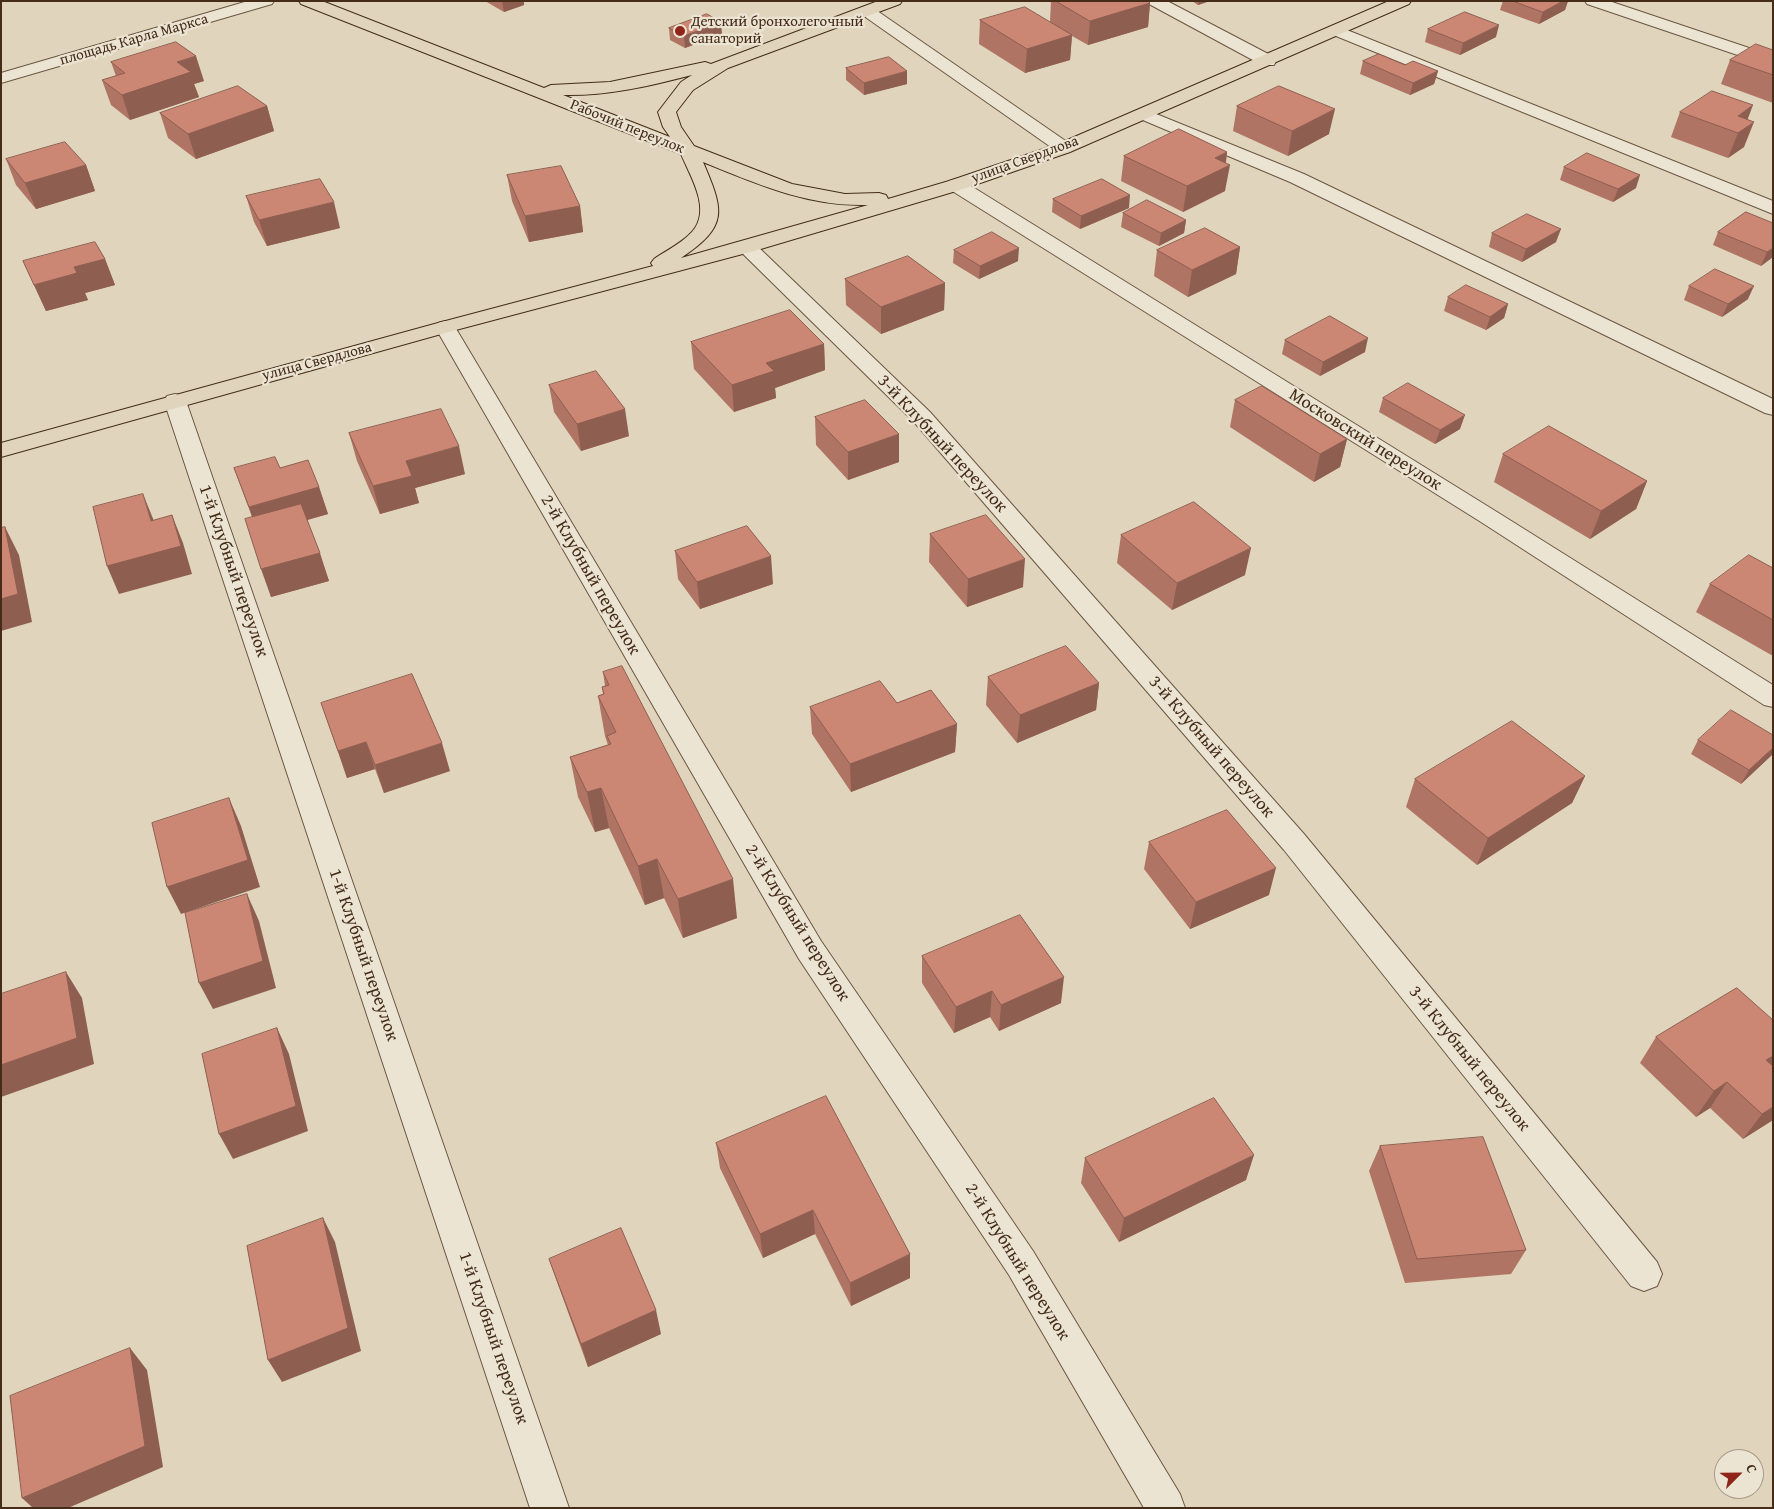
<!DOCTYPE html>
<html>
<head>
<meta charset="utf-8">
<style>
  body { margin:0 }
  #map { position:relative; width:1774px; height:1509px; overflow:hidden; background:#e0d5bc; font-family:"Gentium Book Plus",serif }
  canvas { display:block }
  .frame { position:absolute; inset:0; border:2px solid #442c18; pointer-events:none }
  .north { position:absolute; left:1714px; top:1449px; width:50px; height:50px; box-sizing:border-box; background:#ebe4d3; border:1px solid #a89a88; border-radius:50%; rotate:67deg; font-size:14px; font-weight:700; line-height:20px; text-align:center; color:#442c18 }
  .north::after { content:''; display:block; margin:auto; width:18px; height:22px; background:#8f2418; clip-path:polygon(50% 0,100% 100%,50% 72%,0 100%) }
</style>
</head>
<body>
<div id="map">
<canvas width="1774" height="1509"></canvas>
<div class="frame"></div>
<div class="north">С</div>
</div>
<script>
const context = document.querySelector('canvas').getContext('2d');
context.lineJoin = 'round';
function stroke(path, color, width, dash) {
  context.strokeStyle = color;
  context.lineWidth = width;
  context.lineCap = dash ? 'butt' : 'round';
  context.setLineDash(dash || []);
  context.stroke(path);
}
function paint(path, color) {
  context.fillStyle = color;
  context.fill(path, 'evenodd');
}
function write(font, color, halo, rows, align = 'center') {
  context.font = font + ' "Gentium Book Plus",serif';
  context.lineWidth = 4.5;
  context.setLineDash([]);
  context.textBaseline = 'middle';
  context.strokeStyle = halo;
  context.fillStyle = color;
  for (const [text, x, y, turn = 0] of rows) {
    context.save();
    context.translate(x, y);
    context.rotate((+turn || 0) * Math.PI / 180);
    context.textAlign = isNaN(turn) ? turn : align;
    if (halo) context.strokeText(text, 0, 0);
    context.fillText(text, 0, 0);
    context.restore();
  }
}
const minor = new Path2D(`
  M 248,1 L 274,1 L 272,4 L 1,83 L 1,73 Z
  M 1147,1 L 1167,1 L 1274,57 L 1276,61 L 1274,65 L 1262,65 L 1149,4 Z
  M 1585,1 L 1609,1 L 1773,56 L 1773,67 L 1587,4 Z
  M 867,6 L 873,8 L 1070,144 L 1073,148 L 1070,152 L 1064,153 L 1058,152 L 861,14 L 859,11 L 861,8 Z
  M 1337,26 L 1773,201 L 1773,214 L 1331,34 L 1329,31 L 1331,28 Z
  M 1144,109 L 1304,174 L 1773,399 L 1773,415 L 1765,413 L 1290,182 L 1138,118 L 1135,114 L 1138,110 Z
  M 956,179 L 963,181 L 1497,512 L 1773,685 L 1773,707 L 1764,705 L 1481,522 L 949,189 L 947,185 L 949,181 Z
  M 747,241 L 754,243 L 930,412 L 1304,834 L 1657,1262 L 1662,1274 L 1657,1286 L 1644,1291 L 1631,1286 L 1284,850 L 914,422 L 740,251 L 737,247 L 740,243 Z
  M 445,321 L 452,323 L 455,327 L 821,941 L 1033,1251 L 1180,1494 L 1185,1508 L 1144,1508 L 1009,1275 L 799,959 L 435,327 L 438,323 Z
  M 175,394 L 183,396 L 186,401 L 569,1508 L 530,1508 L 164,401 L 167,396 Z`);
const major = new Path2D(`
  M 299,1 L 322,1 L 544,88 L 551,85 L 610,82 L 705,62 L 711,64 L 878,1 L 902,1 L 900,4 L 728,68 L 693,90 L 676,112 L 681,127 L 694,146 L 792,184 L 845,194 L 879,193 L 886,195 L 888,199 L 949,181 L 1058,144 L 1389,1 L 1411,1 L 1409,4 L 1070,152 L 963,189 L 754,251 L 452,331 L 1,457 L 1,443 L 438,323 L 653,266 L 651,263 L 654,259 C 667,250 686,241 695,228 C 710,206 689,174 681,154 L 301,4 ZM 692,75 L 681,82 L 658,112 L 663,127 L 670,137 L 563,95 C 607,96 650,86 692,75 ZM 703,162 C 757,184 809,207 868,205 L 681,258 C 729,226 724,211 703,162 Z`);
stroke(minor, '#6b5641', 2);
stroke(major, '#442c18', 2);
paint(minor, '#ebe4d3');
paint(major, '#e0d5bc');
paint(new Path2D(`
  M 485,1 L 524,1 L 524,5 L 504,12 Z
  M 1051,1 L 1148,1 L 1150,3 L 1148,27 L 1088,45 L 1072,36 L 1070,60 L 1025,73 L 979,44 L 980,20 L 1050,22 Z
  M 1192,1 L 1210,1 L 1198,5 Z
  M 1503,1 L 1568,1 L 1565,10 L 1539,24 L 1500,10 Z
  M 669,28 L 722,34 L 685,48 L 670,40 Z
  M 1428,29 L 1496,37 L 1460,55 L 1425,42 Z
  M 1773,50 L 1773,103 L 1721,84 L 1730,60 Z
  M 1363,61 L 1405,65 L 1438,71 L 1434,84 L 1410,95 L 1360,74 Z
  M 111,62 L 204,81 L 194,84 L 199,97 L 130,120 L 111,105 L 102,80 L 116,76 Z
  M 846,68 L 907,84 L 864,95 L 846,80 Z
  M 267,106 L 274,131 L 196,159 L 168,138 L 160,113 Z
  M 1237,106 L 1329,134 L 1288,156 L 1233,131 Z
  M 1680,112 L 1748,119 L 1744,147 L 1728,158 L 1671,137 Z
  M 1227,152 L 1226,163 L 1225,191 L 1183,212 L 1121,181 L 1124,156 Z
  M 6,159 L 86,165 L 95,191 L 36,209 L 16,185 Z
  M 1564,167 L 1636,188 L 1613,202 L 1560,180 Z
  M 507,175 L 580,206 L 583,232 L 529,242 L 512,201 Z
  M 246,196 L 340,228 L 267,246 L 254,222 Z
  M 1053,199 L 1129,208 L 1080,229 L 1052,212 Z
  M 1746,212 L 1773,257 L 1761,266 L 1713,245 L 1718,232 Z
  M 1123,213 L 1186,220 L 1184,233 L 1159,246 L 1121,227 Z
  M 1492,233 L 1556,242 L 1522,262 L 1489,247 Z
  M 1240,247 L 1236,274 L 1188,297 L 1154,276 L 1157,250 Z
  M 954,250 L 1018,261 L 979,279 L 953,263 Z
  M 105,259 L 115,285 L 85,293 L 88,300 L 46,311 L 23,261 Z
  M 845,279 L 945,283 L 944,310 L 881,334 L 846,305 Z
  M 1689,286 L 1748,299 L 1722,317 L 1684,300 Z
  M 1448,297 L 1508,304 L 1504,318 L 1486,330 L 1444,311 Z
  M 1285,340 L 1365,352 L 1320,376 L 1282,354 Z
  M 691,342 L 824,344 L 825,370 L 775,388 L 776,398 L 734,412 L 694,369 Z
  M 549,385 L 629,436 L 581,451 L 554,412 Z
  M 1383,398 L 1460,429 L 1435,444 L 1379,412 Z
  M 1235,400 L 1347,439 L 1340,467 L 1314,482 L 1230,427 Z
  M 815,417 L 899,462 L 848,480 L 816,445 Z
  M 349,433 L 465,474 L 415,488 L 419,503 L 380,514 L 357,461 Z
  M 1503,454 L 1647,481 L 1636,509 L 1590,539 L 1494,482 Z
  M 234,468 L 319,487 L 328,514 L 307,520 L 329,581 L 271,597 L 252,517 Z
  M 930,534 L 1023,587 L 967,607 L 929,562 Z
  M 1121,535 L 1245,575 L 1172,610 L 1117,563 Z
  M 675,551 L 773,584 L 700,609 L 678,579 Z
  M 1773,568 L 1773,656 L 1696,612 L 1710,584 Z
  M 603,672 L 737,918 L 683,938 L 664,898 L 645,905 L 609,828 L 595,832 L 578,797 L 570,757 L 608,745 L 605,736 L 598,696 L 603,694 L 602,687 L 605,686 Z
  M 988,677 L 1099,683 L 1096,710 L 1017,743 L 986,705 Z
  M 321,703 L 450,771 L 384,793 L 375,769 L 347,778 Z
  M 897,703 L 957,724 L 955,752 L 851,792 L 812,734 L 810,707 Z
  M 1773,735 L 1773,754 L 1741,784 L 1691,754 L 1698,740 Z
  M 1585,776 L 1572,803 L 1477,865 L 1406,807 L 1415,779 Z
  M 1149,842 L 1269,895 L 1190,929 L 1144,869 Z
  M 922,956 L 1061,1003 L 999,1031 L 990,1017 L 954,1033 L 922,983 Z
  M 1737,988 L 1773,1120 L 1743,1139 L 1710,1108 L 1696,1117 L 1640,1063 L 1656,1037 Z
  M 716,1143 L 910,1278 L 851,1306 L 815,1234 L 763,1258 L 720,1168 Z
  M 1380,1146 L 1526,1250 L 1511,1274 L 1405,1283 L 1369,1171 Z
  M 1085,1158 L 1246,1180 L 1119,1242 L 1081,1183 Z
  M 549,1259 L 661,1334 L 588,1367 L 557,1282 Z`), '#af7463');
paint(new Path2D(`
  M 502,1 L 524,1 L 524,5 L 504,12 Z
  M 1199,1 L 1210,1 L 1198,5 Z
  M 1563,1 L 1568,1 L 1565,10 L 1539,24 L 1543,12 Z
  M 1150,3 L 1148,27 L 1088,45 L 1090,21 Z
  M 721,22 L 722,34 L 685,48 L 684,36 Z
  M 1499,25 L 1496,37 L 1460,55 L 1463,43 Z
  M 1072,35 L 1070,60 L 1025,73 L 1027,49 Z
  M 196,56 L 204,81 L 194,84 L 199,97 L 130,120 L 122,95 L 177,62 Z
  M 907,71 L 907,84 L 864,95 L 864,83 Z
  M 1438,71 L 1434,84 L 1410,95 L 1413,83 Z
  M 1753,105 L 1744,129 L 1754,122 L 1744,147 L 1728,158 L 1738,133 L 1738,116 Z
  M 267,106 L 274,131 L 196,159 L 188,134 Z
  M 1335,109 L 1329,134 L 1288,156 L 1292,131 Z
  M 1227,152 L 1225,167 L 1230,165 L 1225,191 L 1183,212 L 1187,186 L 1215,158 Z
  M 86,165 L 95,191 L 36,209 L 25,183 Z
  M 1640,175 L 1636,188 L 1613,202 L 1618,189 Z
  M 1130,195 L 1129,208 L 1080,229 L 1081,216 Z
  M 334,202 L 340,228 L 267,246 L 259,220 Z
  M 580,206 L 583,232 L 529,242 L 525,216 Z
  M 1186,220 L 1184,233 L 1159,246 L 1161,233 Z
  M 1561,229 L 1556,242 L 1522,262 L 1526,249 Z
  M 1240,247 L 1236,274 L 1188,297 L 1192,270 Z
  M 1019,248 L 1018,261 L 979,279 L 980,266 Z
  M 1773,248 L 1773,257 L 1761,266 L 1767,252 Z
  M 105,259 L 115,285 L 85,293 L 88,300 L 46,311 L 34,285 L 74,267 Z
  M 945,283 L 944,310 L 881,334 L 881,307 Z
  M 1754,286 L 1748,299 L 1722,317 L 1728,304 Z
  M 1508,304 L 1504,318 L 1486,330 L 1490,317 Z
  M 1368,338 L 1365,352 L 1320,376 L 1323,362 Z
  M 824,344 L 825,370 L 775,388 L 776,398 L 734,412 L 732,385 L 766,363 Z
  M 625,409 L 629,436 L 581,451 L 577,424 Z
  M 1465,415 L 1460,429 L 1435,444 L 1440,430 Z
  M 899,434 L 899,462 L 848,480 L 848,452 Z
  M 1347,439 L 1340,467 L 1314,482 L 1320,454 Z
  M 459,446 L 465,474 L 415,488 L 419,503 L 380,514 L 373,486 L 406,461 Z
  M 1647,481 L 1636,509 L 1590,539 L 1601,511 Z
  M 319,487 L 328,514 L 258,534 L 249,507 Z
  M 143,494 L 154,521 L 151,521 Z
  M 172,515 L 183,543 L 192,574 L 119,594 L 107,566 Z
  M 5,527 L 19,555 L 32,622 L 1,631 L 1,599 Z
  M 1251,548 L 1245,575 L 1172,610 L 1177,583 Z
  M 320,553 L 329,581 L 271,597 L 261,569 Z
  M 771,556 L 773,584 L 700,609 L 697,582 Z
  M 1025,559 L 1023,587 L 967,607 L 968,579 Z
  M 1099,683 L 1096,710 L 1017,743 L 1020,715 Z
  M 957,724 L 955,752 L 851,792 L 850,764 Z
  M 366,742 L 375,769 L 347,778 L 338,751 Z
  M 442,743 L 450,771 L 384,793 L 375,765 Z
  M 1773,748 L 1773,754 L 1741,784 L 1749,770 Z
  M 1585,776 L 1572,803 L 1477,865 L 1488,838 Z
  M 601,788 L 609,828 L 595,832 L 587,792 Z
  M 229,798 L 241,826 L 260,887 L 181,914 L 167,887 Z
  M 657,859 L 664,898 L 645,905 L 638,866 Z
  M 1276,868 L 1269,895 L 1190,929 L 1196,902 Z
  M 733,879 L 737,918 L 683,938 L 678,899 Z
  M 247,894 L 259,921 L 276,988 L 213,1009 L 199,983 Z
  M 66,972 L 82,998 L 94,1064 L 1,1097 L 1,1065 Z
  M 1064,977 L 1061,1003 L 999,1031 L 1001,1005 Z
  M 992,991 L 990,1017 L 954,1033 L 956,1007 Z
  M 277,1028 L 289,1054 L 308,1131 L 233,1159 L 219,1134 Z
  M 1773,1056 L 1773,1070 L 1766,1060 Z
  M 1727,1082 L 1710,1108 L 1696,1117 L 1714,1091 Z
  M 1773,1107 L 1773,1120 L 1743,1139 L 1762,1114 Z
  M 1254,1155 L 1246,1180 L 1119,1242 L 1124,1218 Z
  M 813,1210 L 815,1234 L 763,1258 L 760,1234 Z
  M 323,1218 L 335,1242 L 361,1351 L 282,1382 L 268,1360 Z
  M 910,1254 L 910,1278 L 851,1306 L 850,1283 Z
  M 656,1310 L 661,1334 L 588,1367 L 581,1344 Z
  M 130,1348 L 147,1370 L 163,1467 L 68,1508 L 33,1508 L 22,1498 Z`), '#8e5e50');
const building = new Path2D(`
  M 1056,1 L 1148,1 L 1150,3 L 1090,21 Z
  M 1513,1 L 1563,1 L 1543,12 Z
  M 1025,7 L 1072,35 L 1027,49 L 980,20 Z
  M 1465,12 L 1499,25 L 1463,43 L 1428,29 Z
  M 707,14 L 721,22 L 684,36 L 669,28 Z
  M 176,42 L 196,56 L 177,62 L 191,72 L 122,95 L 102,80 L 125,73 L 111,62 Z
  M 1756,44 L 1773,50 L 1773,75 L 1730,60 Z
  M 1379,54 L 1405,65 L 1413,61 L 1438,71 L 1413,83 L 1363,61 Z
  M 889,57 L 907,71 L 864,83 L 846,68 Z
  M 238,86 L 267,106 L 188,134 L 160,113 Z
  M 1279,86 L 1335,109 L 1292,131 L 1237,106 Z
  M 1712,91 L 1753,105 L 1738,116 L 1754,122 L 1738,133 L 1680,112 Z
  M 1179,129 L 1227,152 L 1215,158 L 1230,165 L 1187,186 L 1124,156 Z
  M 65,142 L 86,165 L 25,183 L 6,159 Z
  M 1587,153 L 1640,175 L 1618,189 L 1564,167 Z
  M 561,166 L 580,206 L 525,216 L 507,175 Z
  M 320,179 L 334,202 L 259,220 L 246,196 Z
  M 1102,179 L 1130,195 L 1081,216 L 1053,199 Z
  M 1147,200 L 1186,220 L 1161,233 L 1123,213 Z
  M 1746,212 L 1773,223 L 1773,248 L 1767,252 L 1718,232 Z
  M 1527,214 L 1561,229 L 1526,249 L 1492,233 Z
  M 1205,228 L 1240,247 L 1192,270 L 1157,250 Z
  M 992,232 L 1019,248 L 980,266 L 954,250 Z
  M 95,242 L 105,259 L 74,267 L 77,273 L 34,285 L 23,261 Z
  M 908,256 L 945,283 L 881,307 L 845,279 Z
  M 1715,269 L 1754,286 L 1728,304 L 1689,286 Z
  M 1466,285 L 1508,304 L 1490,317 L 1448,297 Z
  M 790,310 L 824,344 L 766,363 L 774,371 L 732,385 L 691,342 Z
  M 1330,316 L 1368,338 L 1323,362 L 1285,340 Z
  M 596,371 L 625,409 L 577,424 L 549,385 Z
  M 1408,383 L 1465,415 L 1440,430 L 1383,398 Z
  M 1262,386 L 1347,439 L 1320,454 L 1235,400 Z
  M 865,400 L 899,434 L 848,452 L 815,417 Z
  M 441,409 L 459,446 L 406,461 L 412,476 L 373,486 L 349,433 Z
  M 1549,426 L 1647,481 L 1601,511 L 1503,454 Z
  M 275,457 L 280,468 L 308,460 L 319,487 L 249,507 L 234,468 Z
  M 143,494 L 151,521 L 172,515 L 181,546 L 107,566 L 93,507 Z
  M 1194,502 L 1251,548 L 1177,583 L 1121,535 Z
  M 301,504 L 320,553 L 261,569 L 245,519 Z
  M 986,515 L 1025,559 L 968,579 L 930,534 Z
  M 747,526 L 771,556 L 697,582 L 675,551 Z
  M 5,527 L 18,594 L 1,599 L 1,528 Z
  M 1749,555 L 1773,568 L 1773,620 L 1710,584 Z
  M 1066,646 L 1099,683 L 1020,715 L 988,677 Z
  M 622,666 L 733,879 L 678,899 L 657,859 L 638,866 L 601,788 L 587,792 L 570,757 L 611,744 L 607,736 L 616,732 L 598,696 L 604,694 L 602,687 L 609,685 L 603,672 Z
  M 412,674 L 442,743 L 375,765 L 366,742 L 338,751 L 321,703 Z
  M 880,681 L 897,703 L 931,690 L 957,724 L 850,764 L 810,707 Z
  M 1731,710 L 1773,735 L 1773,748 L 1749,770 L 1698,740 Z
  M 1512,721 L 1585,776 L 1488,838 L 1415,779 Z
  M 229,798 L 248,860 L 167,887 L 152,823 Z
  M 1227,810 L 1276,868 L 1196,902 L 1149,842 Z
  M 247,894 L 263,961 L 199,983 L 185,913 Z
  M 1020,915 L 1064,977 L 1001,1005 L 992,991 L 956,1007 L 922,956 Z
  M 66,972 L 77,1038 L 1,1065 L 1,994 Z
  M 1737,988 L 1773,1020 L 1773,1056 L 1766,1060 L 1773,1066 L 1773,1107 L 1762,1114 L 1727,1082 L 1714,1091 L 1656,1037 Z
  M 277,1028 L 296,1106 L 219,1134 L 202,1054 Z
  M 826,1096 L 910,1254 L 850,1283 L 813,1210 L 760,1234 L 716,1143 Z
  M 1214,1098 L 1254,1155 L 1124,1218 L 1085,1158 Z
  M 1483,1137 L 1526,1250 L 1417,1259 L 1380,1146 Z
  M 323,1218 L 348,1328 L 268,1360 L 247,1246 Z
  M 621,1228 L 656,1310 L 581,1344 L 549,1259 Z
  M 130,1348 L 145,1446 L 22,1498 L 10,1396 Z`);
paint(building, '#cb8773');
stroke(building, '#8e5e50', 1);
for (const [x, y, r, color] of [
  [680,31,6,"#8f2418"]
]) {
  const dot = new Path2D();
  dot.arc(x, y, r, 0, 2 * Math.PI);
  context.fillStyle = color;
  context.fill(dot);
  stroke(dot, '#ebe4d3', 2);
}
write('15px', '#442c18', '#ebe4d3', [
  ["Детский бронхолегочный",691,22],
  ["санаторий",691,39]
], 'left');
write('15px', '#442c18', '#ebe4d3', [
  ["площадь Карла Маркса",134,40,-16],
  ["Рабочий переулок",627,127,22],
  ["улица Свердлова",1025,160,-20],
  ["улица Свердлова",317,362,-15]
]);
write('18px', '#442c18', '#ebe4d3', [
  ["Московский переулок",1365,440,32],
  ["3-й Клубный переулок",942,444,47],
  ["1-й Клубный переулок",233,571,71],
  ["2-й Клубный переулок",590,575,60],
  ["3-й Клубный переулок",1211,747,49],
  ["2-й Клубный переулок",797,923,58],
  ["1-й Клубный переулок",363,955,71],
  ["3-й Клубный переулок",1469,1059,51],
  ["2-й Клубный переулок",1017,1262,58],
  ["1-й Клубный переулок",493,1338,71]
]);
</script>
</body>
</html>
